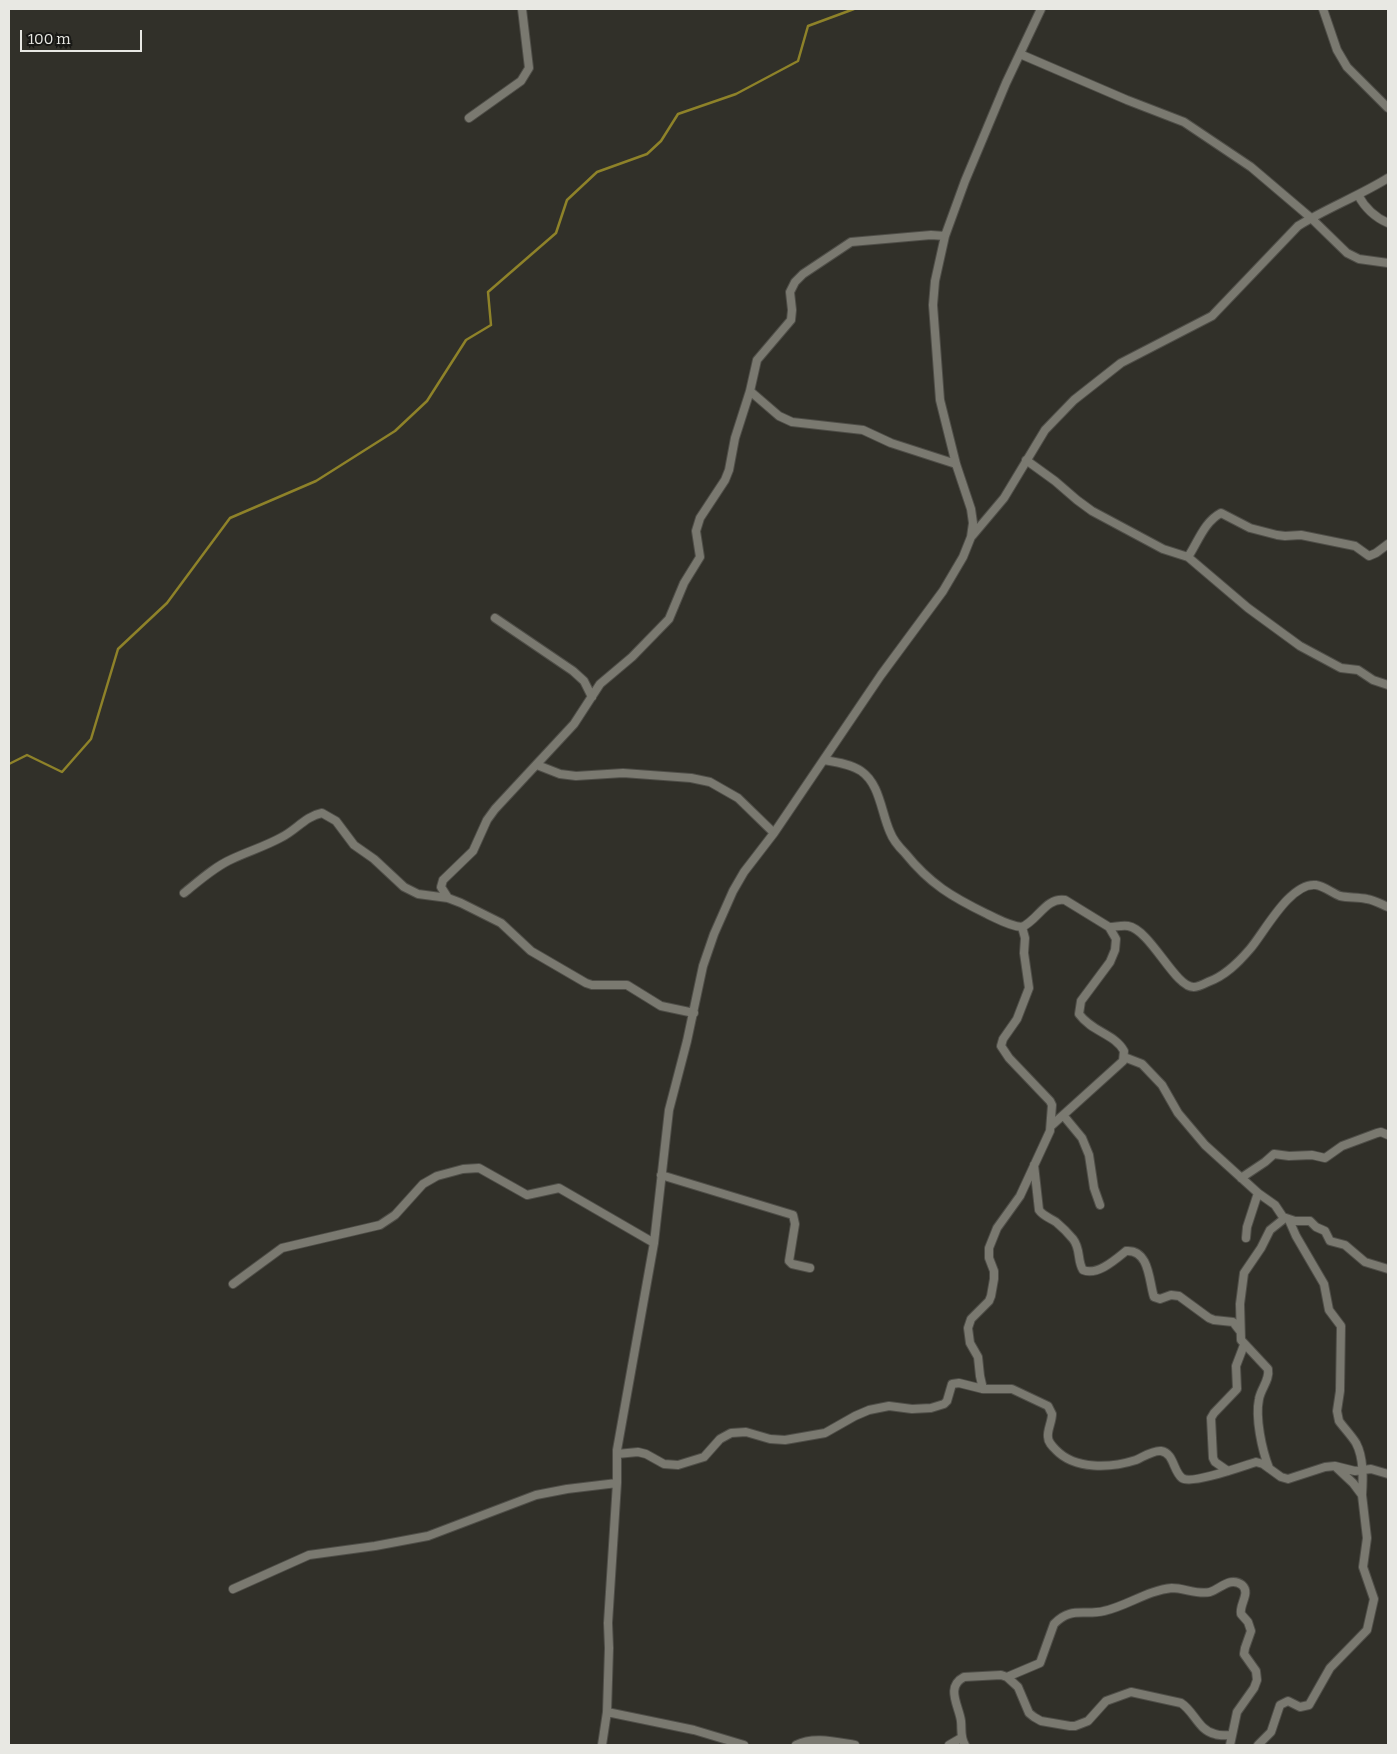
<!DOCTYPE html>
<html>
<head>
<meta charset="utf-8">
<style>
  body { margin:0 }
  #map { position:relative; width:1397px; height:1754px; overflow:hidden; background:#313029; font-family:Bitter,serif }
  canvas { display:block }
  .frame { position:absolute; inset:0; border:10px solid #e8e8e3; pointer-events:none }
  .scale { position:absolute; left:20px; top:30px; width:122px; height:22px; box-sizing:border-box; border:2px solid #e8e8e3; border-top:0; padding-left:6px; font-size:15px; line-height:18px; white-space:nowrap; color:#e8e8e3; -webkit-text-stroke:4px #181815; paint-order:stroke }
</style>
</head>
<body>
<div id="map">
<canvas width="1397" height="1754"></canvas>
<div class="frame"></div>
<div class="scale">100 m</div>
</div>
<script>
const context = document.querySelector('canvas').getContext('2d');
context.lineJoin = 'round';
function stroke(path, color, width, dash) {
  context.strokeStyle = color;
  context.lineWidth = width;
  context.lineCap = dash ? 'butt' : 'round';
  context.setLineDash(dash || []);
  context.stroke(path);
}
stroke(new Path2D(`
  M 9,764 L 27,755 L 62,772 L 91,739 L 118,649 L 167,603 L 230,518 L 316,481 L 395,431 L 427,401 L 466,340 L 491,325 L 488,292 L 556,233 L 567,200 L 597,172 L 647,154 L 661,141 L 678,114 L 736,94 L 798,61 L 808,26 L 854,9`), '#8e8229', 2.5);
const street = new Path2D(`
  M 1323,9 L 1337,50 L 1347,67 L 1388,108
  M 1020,54 L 1127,100 L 1184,122 L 1251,167 L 1311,218 L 1347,253 L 1359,259 L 1388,263
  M 469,118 L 521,81 L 529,68 L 522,9
  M 1358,195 C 1365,208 1374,217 1388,223
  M 750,391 L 779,416 L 792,422 L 863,430 L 891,443 L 956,464
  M 1026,460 L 1055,481 L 1077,500 L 1092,511 L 1163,549 L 1188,557 L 1248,608 L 1300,646 L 1341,668 L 1358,670 L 1373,680 L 1388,685
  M 972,536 L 1004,498 L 1045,430 L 1074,400 L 1121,363 L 1212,316 L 1298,226 C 1327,208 1359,196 1388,178
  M 1188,557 C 1198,542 1204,522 1221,513 L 1250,528 L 1277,535 L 1285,536 L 1301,535 L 1355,546 L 1369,556 L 1376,553 L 1388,544
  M 495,618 L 573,671 L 584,681 L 592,697
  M 824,760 C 836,762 851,764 861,771 C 880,784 881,812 890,832 C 893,840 899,847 905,853 C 930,884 952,897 987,914 C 998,919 1009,926 1022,927 C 1038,920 1046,897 1065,900 L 1109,927 L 1116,939 L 1115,950 L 1110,962 L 1081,1001 L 1079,1014 C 1092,1032 1115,1034 1124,1051 L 1123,1061 L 1051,1126
  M 537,765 L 560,774 L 576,776 L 623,773 L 691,778 L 710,782 L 738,798 L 774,833
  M 184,893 C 199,881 214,867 232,859 C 249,851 266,846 282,837 C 296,830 306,816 322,813 L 336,821 L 354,845 L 374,859 L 404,887 L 418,894 L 448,898 L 461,903 L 501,923 L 531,951 L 586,983 L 592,985 L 627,985 L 661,1006 L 694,1013
  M 448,898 L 441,887 L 443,880 L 473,851 L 487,820 L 495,809 L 574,724 L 600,684 L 632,657 L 669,619 L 684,583 L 700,557 L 696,531 L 700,518 L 725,480 L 729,470 L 735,438 L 750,391 L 757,360 L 791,320 L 792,310 L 790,292 L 795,282 L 803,274 L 851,242 L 931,235 L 945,236
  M 1109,927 C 1115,927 1122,925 1128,926 C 1151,930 1175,988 1194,987 C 1198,987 1204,984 1208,982 C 1225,976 1238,963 1250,949 C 1264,933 1290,882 1316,885 C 1324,886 1332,893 1340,896 C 1349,898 1358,897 1367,899 C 1374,900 1381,904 1388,907
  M 1124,1057 L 1142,1064 L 1162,1085 L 1178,1113 L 1205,1145 L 1258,1193 L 1275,1205 L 1283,1217 L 1295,1221 L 1310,1221 L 1316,1227 L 1325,1231 L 1330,1241 L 1345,1245 L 1365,1262 L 1388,1269
  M 1063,1115 L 1082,1138 L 1089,1155 L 1094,1188 L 1100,1205
  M 1034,1165 L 1039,1210 C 1043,1216 1050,1218 1056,1222 C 1062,1227 1068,1233 1073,1239 C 1081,1249 1077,1261 1083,1270 C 1097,1276 1115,1260 1126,1251 C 1150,1249 1149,1283 1154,1297 L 1160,1299 L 1171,1295 L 1179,1296 L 1209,1318 L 1214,1320 L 1233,1322 L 1240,1331
  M 661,1175 L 793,1215 L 795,1224 L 789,1261 L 792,1264 L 810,1268
  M 1241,1178 L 1265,1162 L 1274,1154 L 1289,1156 L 1312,1155 L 1325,1158 L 1342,1146 L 1377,1133 L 1381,1132 L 1388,1135
  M 1289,1220 L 1296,1236 L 1324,1284 L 1329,1310 L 1341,1326 L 1340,1391 L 1337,1411 L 1339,1421 C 1344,1428 1351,1435 1356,1443 C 1364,1458 1363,1479 1362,1495
  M 1246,1238 L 1247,1227 L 1258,1193
  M 233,1284 L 282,1248 L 380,1225 L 395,1215 L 423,1184 L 437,1176 L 463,1169 L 479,1168 L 527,1195 L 559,1188 L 654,1243
  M 983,1389 L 980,1376 L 978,1357 L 970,1343 L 968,1328 L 971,1319 L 989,1301 L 991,1296 L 994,1279 L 994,1271 L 989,1258 L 989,1248 L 997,1228 L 1020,1196 L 1050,1131 L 1052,1105 L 1050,1101 L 1009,1058 L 1001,1046 L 1003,1039 L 1017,1019 L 1029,988 L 1024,953 L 1025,938 L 1022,927
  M 617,1454 L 638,1452 L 646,1454 L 664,1464 L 678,1465 L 704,1457 L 720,1439 L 731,1433 L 746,1432 L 770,1439 L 785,1440 L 825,1433 L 855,1416 L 869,1410 L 889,1406 L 912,1409 L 931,1408 L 944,1404 L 947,1401 L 952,1384 L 959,1383 L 983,1389 L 1012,1389 L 1048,1406 L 1052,1414 C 1052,1422 1047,1430 1048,1437 C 1048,1442 1052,1446 1056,1450 C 1075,1470 1111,1468 1136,1460 C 1143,1457 1153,1450 1161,1451 C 1174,1453 1173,1471 1182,1478 C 1191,1485 1243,1466 1256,1462 L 1263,1464 L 1281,1477 L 1288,1479 L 1325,1467 L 1335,1466 L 1355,1471 L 1371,1469 L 1388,1474
  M 1269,1468 C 1262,1450 1255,1418 1259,1399 C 1261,1388 1270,1380 1268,1369 L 1241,1340 L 1240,1304 L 1244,1273 L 1261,1248 L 1270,1230 L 1285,1218
  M 1228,1471 L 1215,1462 L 1213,1458 L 1211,1418 L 1214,1413 L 1237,1389 L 1236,1366 L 1244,1345
  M 233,1589 L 309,1555 L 375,1546 L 428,1536 L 536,1495 L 567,1489 L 617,1483
  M 1007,1677 L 1040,1663 L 1054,1624 C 1071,1606 1084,1616 1104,1611 C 1127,1606 1148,1590 1172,1588 C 1184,1588 1198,1595 1210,1592 C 1220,1589 1230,1576 1242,1585 C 1251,1593 1239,1604 1241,1614 L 1248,1622 L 1251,1631 L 1245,1648 L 1244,1654 L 1256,1671 L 1257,1680 L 1254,1688 L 1237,1712 L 1230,1745
  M 607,1712 L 694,1730 L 744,1745
  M 602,1745 L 607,1712 L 609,1648 L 608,1623 L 617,1483 L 617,1450 L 654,1243 L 669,1110 L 687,1041 L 703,966 L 714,934 L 733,891 L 744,872 L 774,833 L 881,675 L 943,591 L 963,557 L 971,537 L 973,523 L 971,509 L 956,464 L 940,400 L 933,305 L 935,281 L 945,236 L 965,181 L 1006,83 L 1041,9
  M 796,1745 C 814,1736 836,1742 855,1745
  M 949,1745 L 961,1738
  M 965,1745 C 960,1737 962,1731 961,1721 C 959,1706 945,1687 964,1677 L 1001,1675 L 1007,1677 L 1018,1687 L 1029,1713 L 1034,1717 L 1041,1721 L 1070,1726 L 1075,1726 L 1088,1721 L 1106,1701 L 1131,1692 L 1181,1703 C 1194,1711 1199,1731 1215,1734 C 1220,1736 1226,1735 1232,1735
  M 1258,1745 L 1271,1732 L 1280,1705 L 1288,1701 L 1300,1707 L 1309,1705 L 1330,1668 L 1367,1630 L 1374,1599 L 1363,1567 L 1367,1538 L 1362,1495 L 1353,1483 L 1337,1468`);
stroke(street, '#4f4e48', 10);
stroke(street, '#7a7970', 8);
</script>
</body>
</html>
